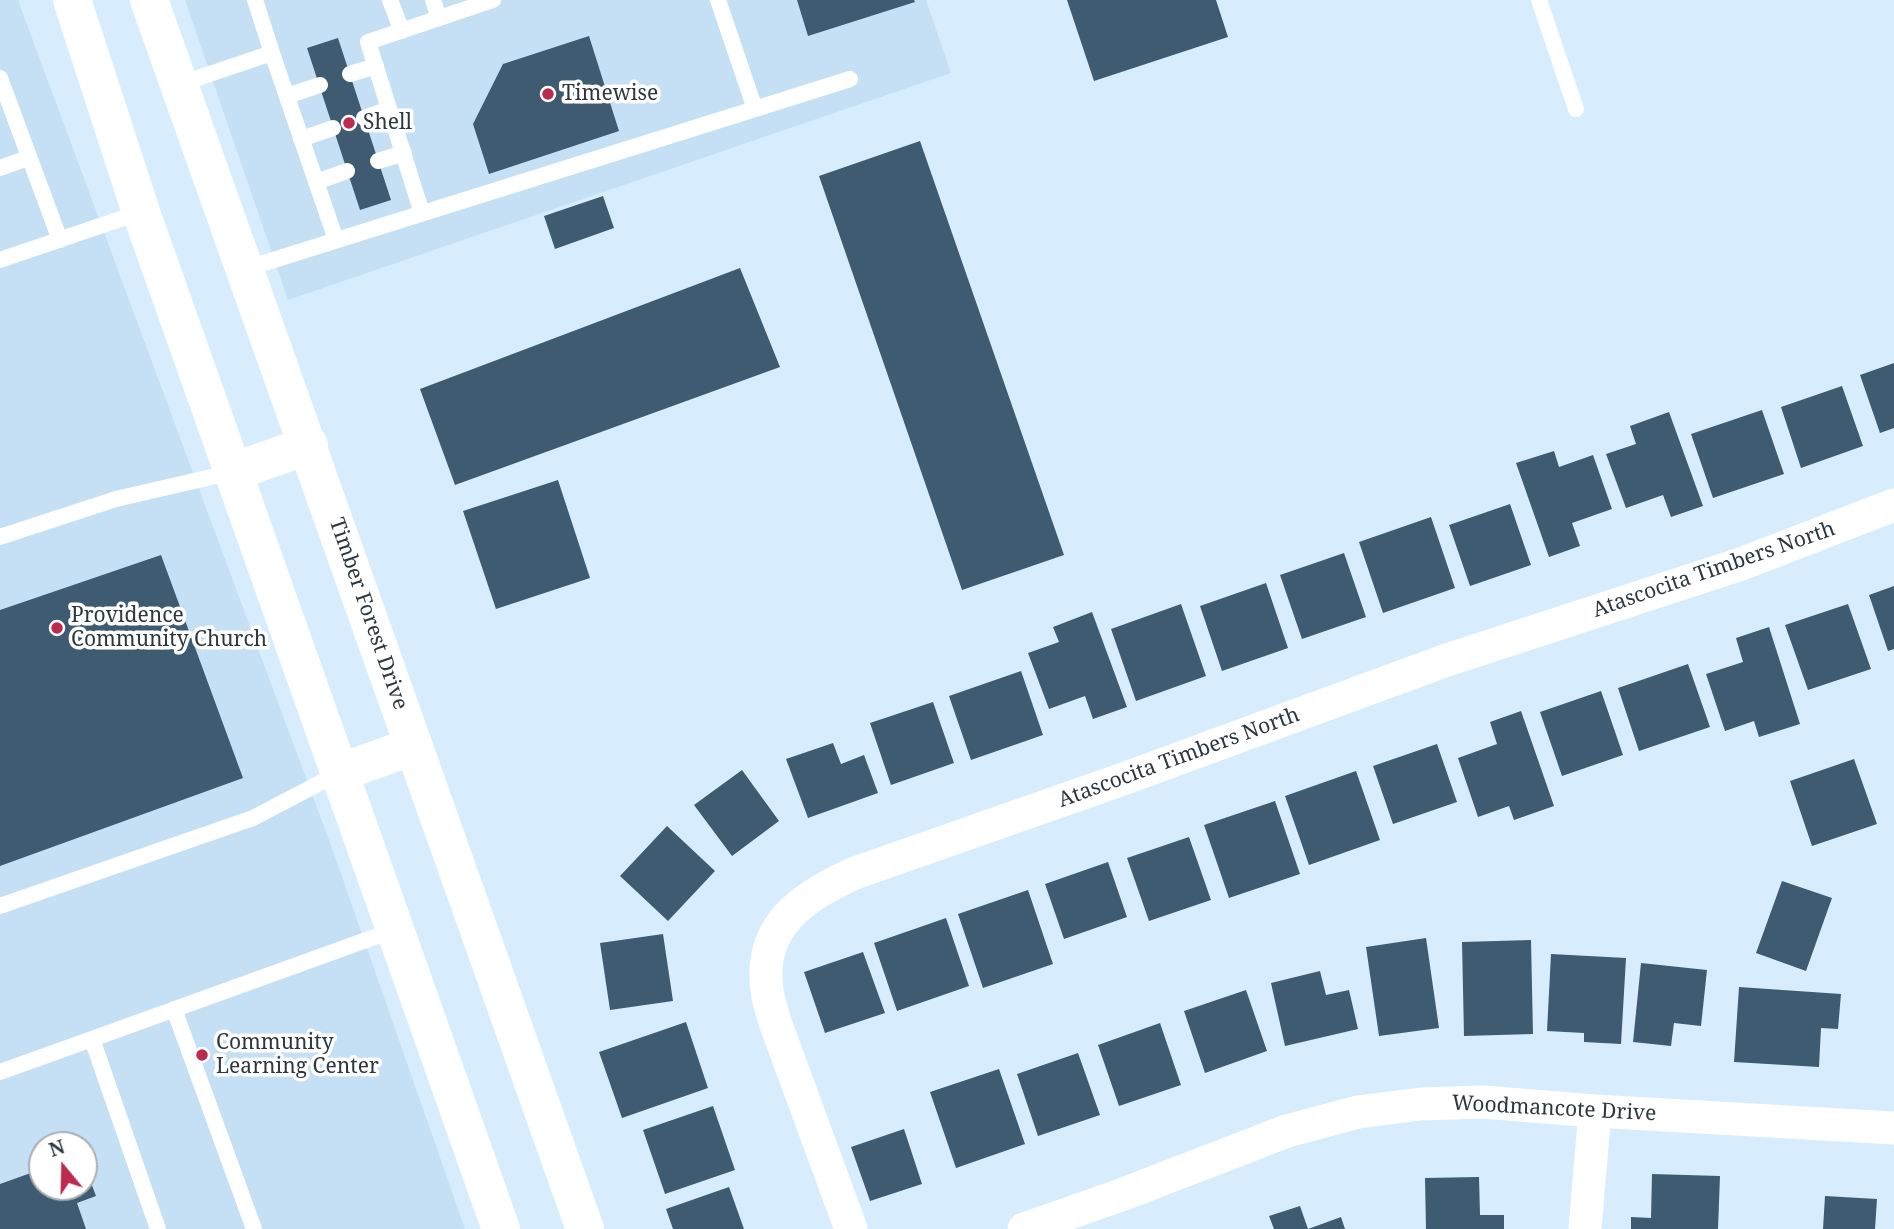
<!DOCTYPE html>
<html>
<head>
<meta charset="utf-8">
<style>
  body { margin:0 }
  #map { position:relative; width:1894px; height:1229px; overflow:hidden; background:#d7edfe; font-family:"Noto Serif",serif }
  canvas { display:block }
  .north { position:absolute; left:28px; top:1131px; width:70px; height:70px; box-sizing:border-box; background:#fff; border:2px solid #abafb2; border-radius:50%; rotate:341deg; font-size:19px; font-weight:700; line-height:28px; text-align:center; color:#2c373f }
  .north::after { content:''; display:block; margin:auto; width:24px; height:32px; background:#bb2b4f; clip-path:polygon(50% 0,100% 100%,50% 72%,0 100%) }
</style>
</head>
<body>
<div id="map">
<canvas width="1894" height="1229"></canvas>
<div class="north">N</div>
</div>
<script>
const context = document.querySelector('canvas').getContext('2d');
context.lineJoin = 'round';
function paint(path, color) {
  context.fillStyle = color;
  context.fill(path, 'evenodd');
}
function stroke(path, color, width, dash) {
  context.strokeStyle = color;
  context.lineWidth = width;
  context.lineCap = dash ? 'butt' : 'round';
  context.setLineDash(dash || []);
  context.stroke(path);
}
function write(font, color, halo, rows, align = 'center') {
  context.font = font + ' "Noto Serif",serif';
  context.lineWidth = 7;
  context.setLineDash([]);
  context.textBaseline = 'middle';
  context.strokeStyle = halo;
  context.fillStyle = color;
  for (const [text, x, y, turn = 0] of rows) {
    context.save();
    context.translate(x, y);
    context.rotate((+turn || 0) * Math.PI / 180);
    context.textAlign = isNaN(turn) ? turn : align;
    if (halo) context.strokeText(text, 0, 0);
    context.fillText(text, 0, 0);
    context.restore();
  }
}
paint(new Path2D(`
  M 0,0 L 18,0 L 332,848 L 465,1229 L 0,1229 ZM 42,1145 L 84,1145 L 84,1187 L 42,1187 Z
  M 185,0 L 926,0 L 951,73 L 288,300 Z`), '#c5e0f4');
paint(new Path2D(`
  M 797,0 L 914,0 L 915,2 L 808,36 Z
  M 1067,0 L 1216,0 L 1228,37 L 1094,81 Z
  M 589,36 L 619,131 L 489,174 L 473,124 L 503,64 Z
  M 338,38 L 391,200 L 360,210 L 307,48 Z
  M 920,141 L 1064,555 L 962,590 L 819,176 Z
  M 603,196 L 614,228 L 555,249 L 544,216 Z
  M 740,268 L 780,367 L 455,485 L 420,389 Z
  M 1894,363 L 1894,428 L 1880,433 L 1860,375 Z
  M 1842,386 L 1863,446 L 1801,468 L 1781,407 Z
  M 1762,410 L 1784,474 L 1713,498 L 1691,434 Z
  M 1669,412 L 1703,506 L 1671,517 L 1663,495 L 1626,508 L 1606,454 L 1636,444 L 1630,426 Z
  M 1554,451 L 1559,467 L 1593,455 L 1612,509 L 1572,523 L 1580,546 L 1549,557 L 1516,463 Z
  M 558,480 L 590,578 L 496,609 L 463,511 Z
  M 1510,504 L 1531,565 L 1470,586 L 1449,525 Z
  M 1431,517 L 1455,588 L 1383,613 L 1359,542 Z
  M 1344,553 L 1366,617 L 1302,639 L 1280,575 Z
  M 161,555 L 243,778 L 0,866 L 0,610 Z
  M 1266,583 L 1288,648 L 1222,671 L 1200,606 Z
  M 1894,586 L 1894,649 L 1888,651 L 1869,595 Z
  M 1181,604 L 1206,676 L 1136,701 L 1111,629 Z
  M 1848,604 L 1871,669 L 1808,690 L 1785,625 Z
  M 1092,612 L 1127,707 L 1093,719 L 1085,696 L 1049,709 L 1028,653 L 1059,642 L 1053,627 Z
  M 1769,627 L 1800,724 L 1759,737 L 1754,721 L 1725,731 L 1706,674 L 1743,662 L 1736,638 Z
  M 1688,664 L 1710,727 L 1639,751 L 1618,688 Z
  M 1021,671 L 1043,735 L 971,760 L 949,696 Z
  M 1601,691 L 1623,755 L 1562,776 L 1540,712 Z
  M 933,702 L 954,763 L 891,785 L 870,723 Z
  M 1521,711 L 1554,806 L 1514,820 L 1509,806 L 1478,817 L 1458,758 L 1497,744 L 1490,722 Z
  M 833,743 L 841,764 L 864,755 L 878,793 L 808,818 L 786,759 Z
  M 1437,744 L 1457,802 L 1393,824 L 1373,766 Z
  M 1854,759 L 1877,824 L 1812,846 L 1790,781 Z
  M 742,770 L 779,821 L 732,856 L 694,805 Z
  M 1356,771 L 1380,840 L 1309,865 L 1285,796 Z
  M 1275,801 L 1300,874 L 1229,898 L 1204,825 Z
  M 667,826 L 715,871 L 668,921 L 620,876 Z
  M 1189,837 L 1211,900 L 1149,921 L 1127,858 Z
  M 1108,862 L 1127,917 L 1064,939 L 1045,884 Z
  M 1782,881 L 1832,898 L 1806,971 L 1756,953 Z
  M 1028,890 L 1053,964 L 983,988 L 958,914 Z
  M 946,918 L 969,986 L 897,1011 L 874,943 Z
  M 663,934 L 673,1001 L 610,1010 L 600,943 Z
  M 1426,938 L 1439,1028 L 1379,1036 L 1366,947 Z
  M 1531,940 L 1533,1034 L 1464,1036 L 1462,942 Z
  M 863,952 L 885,1013 L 825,1033 L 804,972 Z
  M 1551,954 L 1626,958 L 1621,1044 L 1584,1042 L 1584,1033 L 1547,1031 Z
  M 1641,963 L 1707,970 L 1701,1026 L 1674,1023 L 1671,1046 L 1633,1042 Z
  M 1320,971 L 1326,995 L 1349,990 L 1358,1029 L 1285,1046 L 1271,983 Z
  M 1739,987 L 1841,994 L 1838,1029 L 1821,1028 L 1819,1067 L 1734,1062 Z
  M 1246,990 L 1267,1051 L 1205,1073 L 1184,1011 Z
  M 686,1022 L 708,1088 L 622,1118 L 599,1052 Z
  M 1160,1023 L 1181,1085 L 1119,1106 L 1098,1045 Z
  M 1078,1053 L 1100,1115 L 1038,1136 L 1017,1074 Z
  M 999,1069 L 1025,1144 L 956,1168 L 930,1092 Z
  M 713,1106 L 735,1170 L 665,1194 L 643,1130 Z
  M 904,1129 L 922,1184 L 870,1201 L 851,1147 Z
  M 84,1164 L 96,1196 L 77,1203 L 86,1229 L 0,1229 L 0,1184 L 42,1169 L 42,1187 L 84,1187 Z
  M 1652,1174 L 1720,1176 L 1718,1229 L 1631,1229 L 1631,1217 L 1651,1218 Z
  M 1479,1177 L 1480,1215 L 1504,1215 L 1504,1229 L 1426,1229 L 1425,1178 Z
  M 729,1187 L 744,1229 L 673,1229 L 666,1209 Z
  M 1825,1196 L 1877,1199 L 1875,1229 L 1823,1229 Z
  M 1300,1206 L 1308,1229 L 1274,1229 L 1269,1216 Z
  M 1341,1217 L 1345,1229 L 1308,1229 Z`), '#3f5b71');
stroke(new Path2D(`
  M 255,0 L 272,53
  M 390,0 L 402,31
  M 433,0 L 439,18
  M 1539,0 L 1576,109
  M 350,74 L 376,66
  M 0,78 L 60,240
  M 180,84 L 272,53 L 336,240
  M 287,96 L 320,85
  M 755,109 L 850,79
  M 364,118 L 389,109
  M 301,139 L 333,128
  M 378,161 L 404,153
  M 0,168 L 28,158
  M 316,182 L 347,171
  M 422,213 L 368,42 L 493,0
  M 0,260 L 141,212
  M 245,269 L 755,109 L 718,0
  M 0,537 L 116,499 L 233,472
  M 0,906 L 253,818 L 339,773
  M 174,1009 L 254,1229
  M 0,1072 L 92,1039
  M 158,1229 L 92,1039 L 394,930`), '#fff', 16);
stroke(new Path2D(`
  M 851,1229 L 775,1022 C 772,1011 768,1000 767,990 C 758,925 804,896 855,873 L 1126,778 L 1444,661 L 1741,564 L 1894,505
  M 1024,1229 L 1121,1195 L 1287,1131 L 1358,1112 L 1421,1104 L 1483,1102 L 1595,1111 L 1894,1128
  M 1585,1229 L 1595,1111`), '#fff', 33);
stroke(new Path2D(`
  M 72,0 L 141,212 L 501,1229
  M 149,0 L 585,1229
  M 233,472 L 309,445
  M 339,773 L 413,746`), '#fff', 38);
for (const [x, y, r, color] of [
  [548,94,7,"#bb2b4f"],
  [349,123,7,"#bb2b4f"],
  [57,628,7,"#bb2b4f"],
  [202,1055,7,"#bb2b4f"]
]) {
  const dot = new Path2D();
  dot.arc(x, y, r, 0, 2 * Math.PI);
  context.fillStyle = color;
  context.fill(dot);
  stroke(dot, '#fff', 2.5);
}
write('21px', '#2c373f', '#fff', [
  ["Timewise",562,94],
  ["Shell",363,123],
  ["Providence",71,616],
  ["Community Church",71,640],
  ["Community",216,1043],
  ["Learning Center",216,1067]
], 'left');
write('21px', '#2c373f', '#fff', [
  ["Atascocita Timbers North",1714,570,-19],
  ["Timber Forest Drive",368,614,71],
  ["Atascocita Timbers North",1179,758,-20],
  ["Woodmancote Drive",1554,1109,3]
]);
</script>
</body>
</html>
